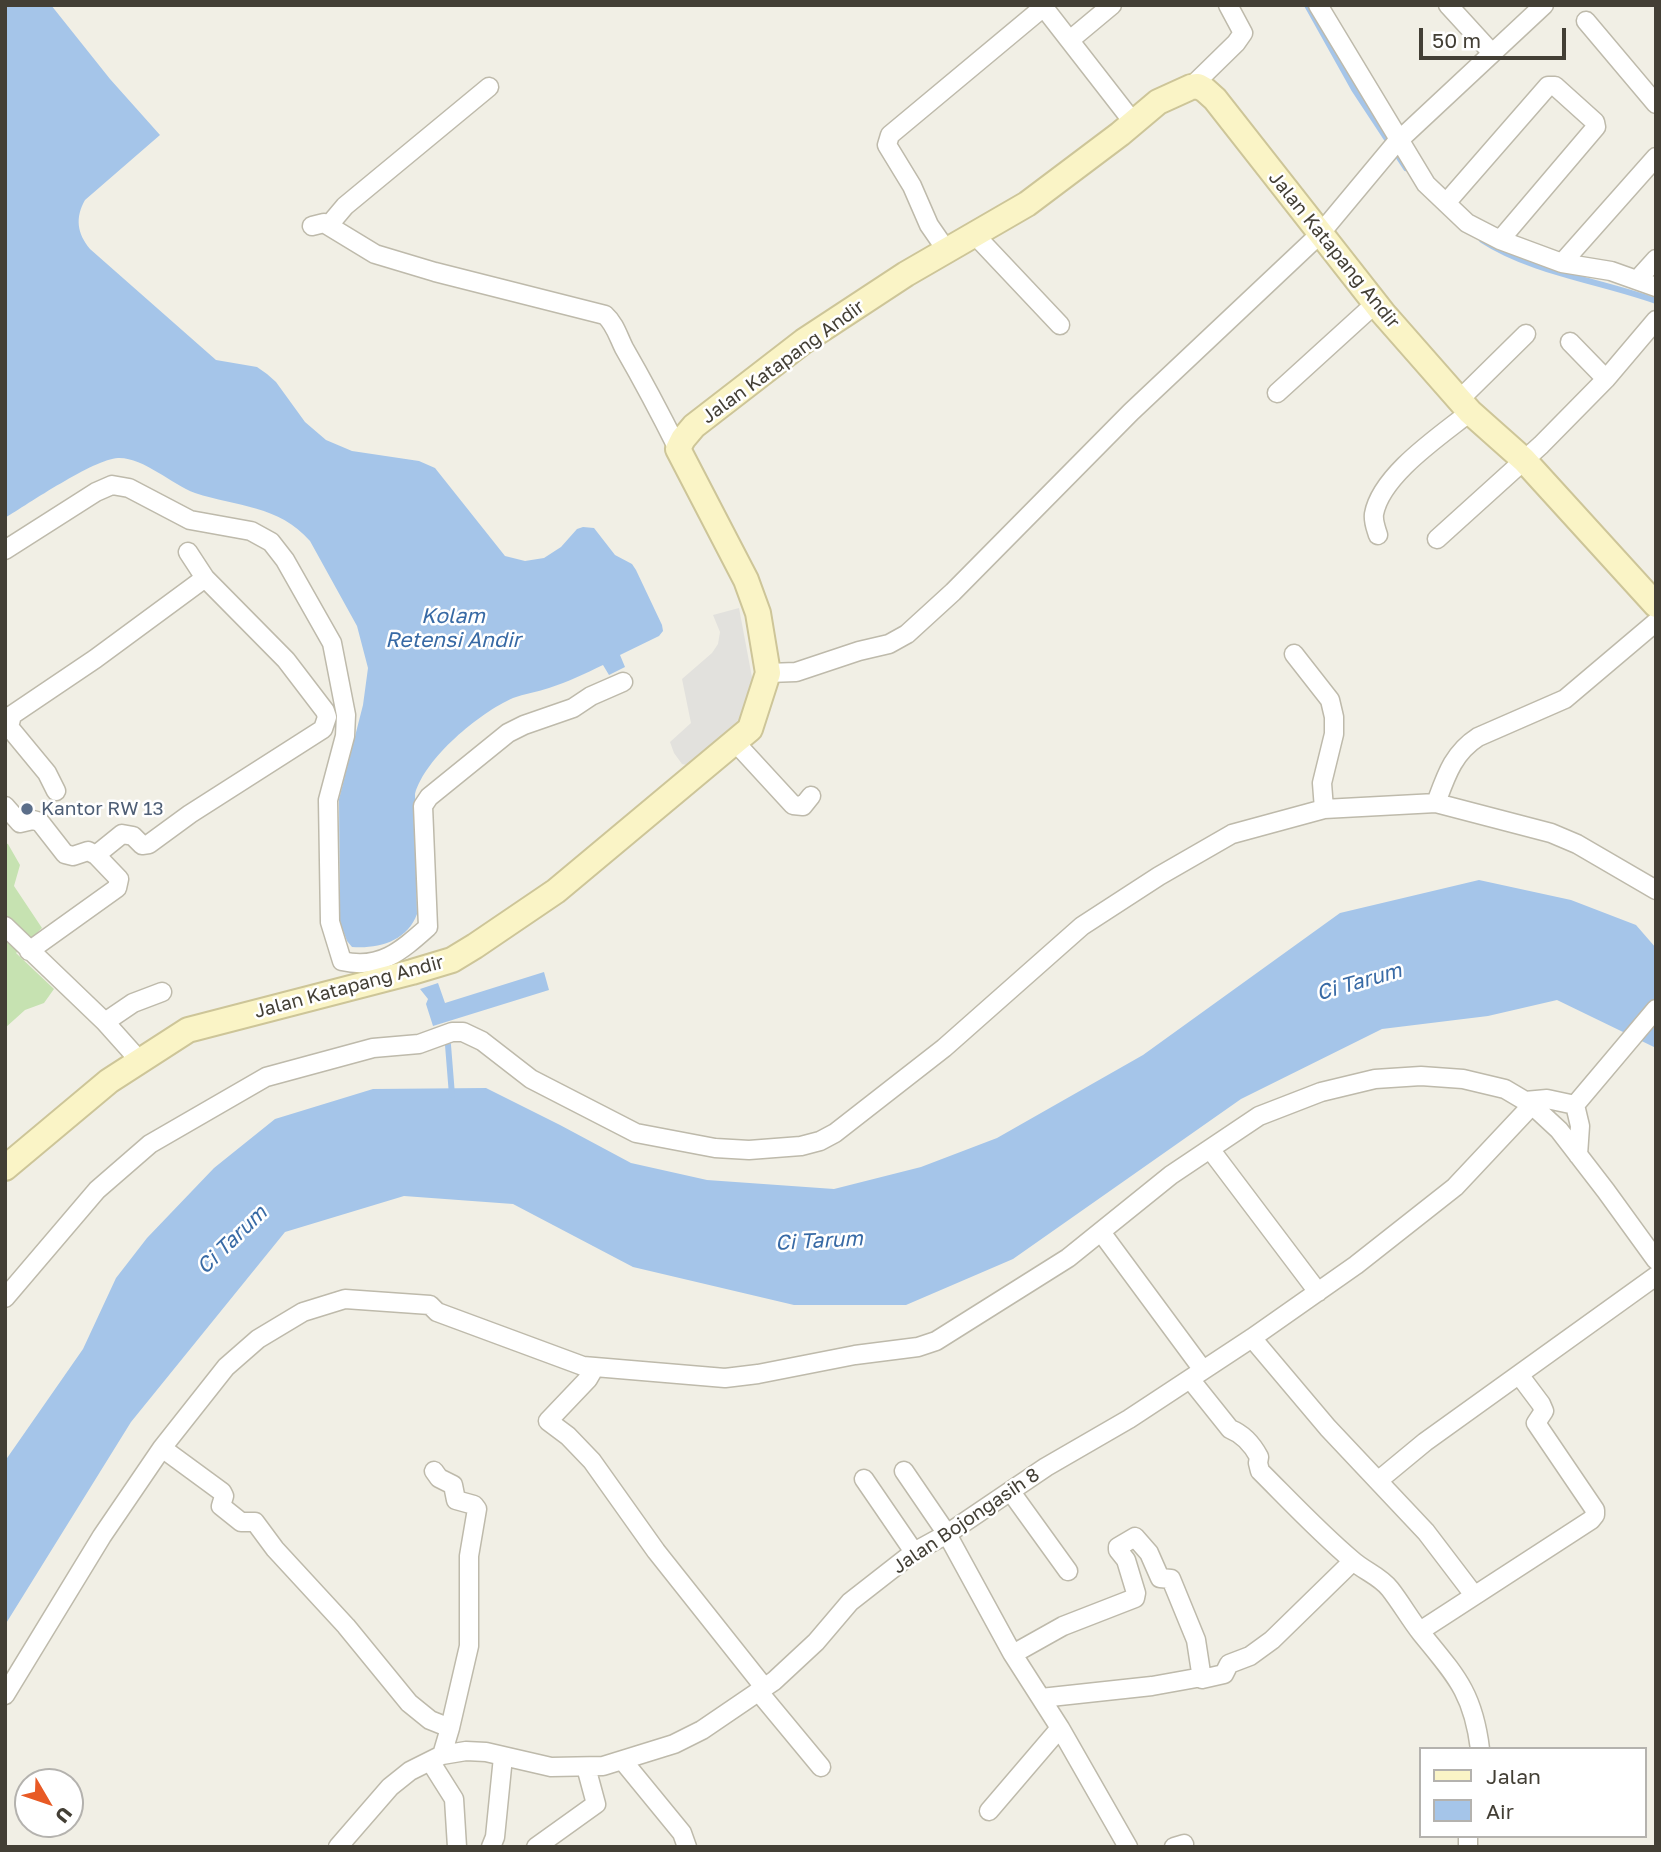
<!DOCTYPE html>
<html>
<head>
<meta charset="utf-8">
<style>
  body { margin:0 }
  #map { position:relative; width:1661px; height:1852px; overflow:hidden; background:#f1efe5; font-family:"Golos Text",sans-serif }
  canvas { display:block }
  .frame { position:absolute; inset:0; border:7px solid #433f35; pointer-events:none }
  .legend { position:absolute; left:1419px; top:1747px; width:228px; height:91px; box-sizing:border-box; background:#fff; border:2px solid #b4b2ae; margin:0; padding:9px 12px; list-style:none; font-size:21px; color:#433f35 }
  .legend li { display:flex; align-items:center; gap:14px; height:35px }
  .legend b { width:35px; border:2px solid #b4b2ae }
  .north { position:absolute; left:14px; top:1768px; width:70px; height:70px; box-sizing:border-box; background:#fff; border:2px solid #b4b2ae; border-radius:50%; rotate:129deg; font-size:19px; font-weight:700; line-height:28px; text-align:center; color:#433f35 }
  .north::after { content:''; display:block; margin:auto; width:24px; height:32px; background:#e85a25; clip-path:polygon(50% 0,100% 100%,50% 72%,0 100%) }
  .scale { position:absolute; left:1419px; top:28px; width:147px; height:32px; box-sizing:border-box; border:4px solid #433f35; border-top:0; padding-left:9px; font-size:21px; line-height:24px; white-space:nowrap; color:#433f35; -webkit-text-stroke:5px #fff; paint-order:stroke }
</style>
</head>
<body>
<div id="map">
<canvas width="1661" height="1852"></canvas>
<div class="frame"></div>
<ul class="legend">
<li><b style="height:9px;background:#faf4c6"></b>Jalan</li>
<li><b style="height:19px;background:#a5c5e9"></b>Air</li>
</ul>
<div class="north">U</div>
<div class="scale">50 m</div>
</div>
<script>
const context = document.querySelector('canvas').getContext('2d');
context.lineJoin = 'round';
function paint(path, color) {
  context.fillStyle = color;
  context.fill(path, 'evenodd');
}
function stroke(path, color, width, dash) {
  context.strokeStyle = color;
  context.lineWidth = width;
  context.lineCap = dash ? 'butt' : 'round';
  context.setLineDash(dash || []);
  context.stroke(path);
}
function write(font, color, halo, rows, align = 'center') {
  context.font = font + ' "Golos Text",sans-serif';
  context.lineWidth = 5;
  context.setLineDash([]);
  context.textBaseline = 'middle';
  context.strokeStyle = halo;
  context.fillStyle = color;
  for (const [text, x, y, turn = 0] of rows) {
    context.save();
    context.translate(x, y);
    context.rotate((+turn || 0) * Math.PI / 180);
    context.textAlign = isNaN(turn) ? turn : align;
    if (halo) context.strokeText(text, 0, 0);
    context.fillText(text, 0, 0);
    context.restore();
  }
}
paint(new Path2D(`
  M 5,843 L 8,844 L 20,865 L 14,886 L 42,928 L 16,953 L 54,989 L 44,1003 L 25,1010 L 5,1028 Z`), '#c6e2b1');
paint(new Path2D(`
  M 739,608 L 754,688 L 741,720 L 691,766 L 682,764 L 674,753 L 670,742 L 691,723 L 682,679 L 712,653 L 718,644 L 720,632 L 713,615 Z`), '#e2e1dd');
paint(new Path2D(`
  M 5,5 L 51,5 L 110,79 L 160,135 L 85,200 C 75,218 77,233 90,249 L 216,360 L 257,367 L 267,374 L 276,382 L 305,422 L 326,440 L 352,451 L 419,461 L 435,468 L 505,556 L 525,561 L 544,558 L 561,547 L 577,529 L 583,527 L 594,528 L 615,555 L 632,564 L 636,570 L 662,625 L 663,631 L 659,636 L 620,655 L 625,667 L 609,675 L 603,665 C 586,673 568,682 549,688 C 537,692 524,694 513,698 C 479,713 425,758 415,794 L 417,914 C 407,941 379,949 352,947 L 347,941 L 340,923 L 339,799 L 363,705 L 368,668 L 357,626 L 310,541 C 279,505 237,507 195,493 C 171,484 143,457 118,458 C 94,459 28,504 5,518 Z
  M 1479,880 L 1571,900 L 1636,925 L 1656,948 L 1656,1048 L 1557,1000 L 1488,1016 L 1382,1029 L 1241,1099 L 1013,1259 L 906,1305 L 794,1305 L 633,1267 L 513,1204 L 404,1196 L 285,1232 L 131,1422 L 5,1625 L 5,1461 L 83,1349 L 116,1278 L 147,1238 L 214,1168 L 275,1119 L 373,1089 L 486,1088 L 560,1125 L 631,1163 L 707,1180 L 834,1189 L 921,1167 L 997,1138 L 1143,1055 L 1340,913 Z
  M 544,972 L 549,990 L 433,1026 L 426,1004 L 428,999 L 420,989 L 438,983 L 445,1003 Z`), '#a5c5e9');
stroke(new Path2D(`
  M 1307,5 L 1354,89 L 1406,168
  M 1482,240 C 1531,272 1600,281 1656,301
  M 448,1045 L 452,1095`), '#a5c5e9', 6);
const street = new Path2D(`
  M 1042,5 L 1133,122
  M 1318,5 L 1426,184 L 1467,223 L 1500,240 L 1562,263 L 1611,271 L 1656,287
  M 1448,5 L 1492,53
  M 1586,21 L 1656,104
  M 1070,40 L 1112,5
  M 1191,87 L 1236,43 L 1243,33 L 1228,5
  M 1446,203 L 1548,86 L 1555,86 L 1595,122 L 1596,127 L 1500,240
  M 329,225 L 345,206 L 489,87
  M 312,226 L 324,223 L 375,254 L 435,272 L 605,315 C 615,324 618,336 624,348 C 643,381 661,415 678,449
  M 975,235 L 1060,325
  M 947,251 L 929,225 L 912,186 L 887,145 L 890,135 L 1046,5
  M 1562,263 L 1656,157
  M 1637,280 L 1656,259
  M 1570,342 L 1606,379
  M 1277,393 L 1376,303
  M 1460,399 L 1526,334
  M 1378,535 C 1376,528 1373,522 1374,514 C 1381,475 1440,436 1470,412
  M 1437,539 L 1541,445 L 1606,379 L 1656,320
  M 5,550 L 96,492 L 112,485 L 129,488 L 190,520 L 251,531 L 271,542 L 285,560 L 332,643 L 346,715 L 345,736 L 328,800 L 330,922 L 342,961 C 380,970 401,951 428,927 L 423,806 L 429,797 L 508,733 L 524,725 L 573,708 L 591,696 L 623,682
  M 1294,654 L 1330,700 L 1334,717 L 1334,734 L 1322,783 L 1324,809
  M 768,673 L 796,672 L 859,651 L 889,644 L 907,634 L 953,592 L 1131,412 L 1320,234 L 1395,144 L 1544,5
  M 735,742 L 793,805 L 803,806 L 811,796
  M 56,791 L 47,773 L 9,727 L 12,715 L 95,659 L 205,578 L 188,552
  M 1436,803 C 1446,776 1453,753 1478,737 L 1565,699 L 1656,622
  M 5,806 L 20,823 L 33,820 L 40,822 L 65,854 L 73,856 L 88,851 L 96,855 L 119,879 L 117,888 L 29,951
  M 96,855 L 122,834 L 133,836 L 142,845 L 149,844 L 190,814 L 323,729 L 327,717 L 325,711 L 286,660 L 205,578
  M 5,926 L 105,1022
  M 139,1060 L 105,1022 L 133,1003 L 162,992
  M 1525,1101 L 1547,1099 L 1575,1105
  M 1575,1105 L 1656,1009
  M 1575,1105 L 1580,1126 L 1578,1155
  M 1210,1149 L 1318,1292
  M 1101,1232 L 1203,1370
  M 5,1298 L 97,1190 L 150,1144 L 266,1077 L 373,1048 L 419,1044 L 452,1032 L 463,1032 L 482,1041 L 531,1079 L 636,1133 L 715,1148 L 749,1150 L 801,1146 L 820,1141 L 835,1133 L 944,1048 L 1082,926 L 1159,876 L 1232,834 L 1324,809 L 1436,803 L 1551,833 L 1577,844 L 1656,890
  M 1252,1338 L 1328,1428 L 1426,1532 L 1474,1595
  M 595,1367 L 588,1379 L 548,1421 L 568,1436 L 592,1461 L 656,1551 L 764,1687
  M 1190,1379 L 1230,1429 C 1243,1434 1252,1444 1259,1457 L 1258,1463 L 1260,1471 C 1290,1501 1320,1533 1352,1560 C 1364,1571 1380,1576 1390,1589 C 1401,1603 1410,1619 1421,1633 C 1455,1675 1473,1692 1480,1749
  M 162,1448 L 222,1492 L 224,1496 L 221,1506 L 241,1522 L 255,1522 L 275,1549 L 346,1626 L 409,1703 L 430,1720 L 450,1728
  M 434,1471 L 439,1478 L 453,1485 L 456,1500 L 474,1505 L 477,1509 L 469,1556 L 469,1646 L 450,1728 L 442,1755
  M 904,1471 L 947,1534 L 1012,1653 L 1060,1728 L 1128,1847
  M 864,1479 L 914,1552
  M 1379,1480 L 1425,1442 L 1656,1276
  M 1011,1492 L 1068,1571
  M 1420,1631 L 1591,1520 L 1595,1515 L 1595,1510 L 1536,1423 L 1544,1411 L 1541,1404 L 1520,1376
  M 1013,1654 L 1063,1626 L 1135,1598 L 1136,1593 L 1126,1560 L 1118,1550 L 1118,1547 L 1135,1537 L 1149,1553 L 1160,1578 L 1171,1579 L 1196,1640 L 1202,1679 L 1224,1674 L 1229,1664 L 1250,1656 L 1272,1640 L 1353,1561
  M 758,1691 L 821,1767
  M 5,1695 L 102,1536 L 162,1448 L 226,1367 L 258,1339 L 303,1312 L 345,1299 L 430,1305 L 437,1312 L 583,1366 L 725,1378 L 758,1374 L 855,1355 L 918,1347 L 936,1341 L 1068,1258 L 1171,1175 L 1259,1116 L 1321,1092 L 1375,1079 L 1421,1076 L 1463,1079 L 1505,1089 L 1532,1105 L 1559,1130 L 1606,1191 L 1656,1260
  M 1041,1698 L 1152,1686 L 1202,1677
  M 430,1761 L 454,1799 L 457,1847
  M 623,1761 L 682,1833 L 687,1847
  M 989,1811 L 1060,1728
  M 1468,1836 L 1468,1847
  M 338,1847 L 390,1787 L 410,1771 L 442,1755 L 466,1751 L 486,1752 L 551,1767 L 603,1766 L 674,1744 L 702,1730 L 774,1681 L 816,1642 L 850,1602 L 914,1552 L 947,1534 L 1046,1467 L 1129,1419 L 1252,1338 L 1356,1265 L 1455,1187 L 1532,1105
  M 491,1847 L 495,1837 L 503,1757
  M 536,1847 L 596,1804 L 586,1767
  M 1174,1847 L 1184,1844`);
const secondary = new Path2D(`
  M 5,1168 L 109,1081 L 188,1030 L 412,972 L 452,960 L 475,946 L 556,891 L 750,729 L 768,673 L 758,613 L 746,580 L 678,449 L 683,439 L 694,426 L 804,341 L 906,274 L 1027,204 L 1120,134 L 1158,102 L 1191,87 L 1198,86 L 1205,90 L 1215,99 L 1383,313 L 1470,412 L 1524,460 L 1656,605`);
stroke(street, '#bebaab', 21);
stroke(secondary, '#cdc598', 28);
stroke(street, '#fff', 18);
stroke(secondary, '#faf4c6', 24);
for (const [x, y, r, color] of [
  [27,809,7,"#5c6f8a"]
]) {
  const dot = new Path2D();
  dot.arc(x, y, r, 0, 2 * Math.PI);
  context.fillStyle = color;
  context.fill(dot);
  stroke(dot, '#fff', 2.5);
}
write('19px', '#433f35', '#fff', [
  ["Jalan Katapang Andir",1334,250,51],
  ["Jalan Katapang Andir",783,362,-36],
  ["Jalan Katapang Andir",349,987,-15],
  ["Jalan Bojongasih 8",966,1521,-34]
]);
write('19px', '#4e5e75', '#fff', [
  ["Kantor RW 13",41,809]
], 'left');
write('italic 21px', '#386aa5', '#fff', [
  ["Kolam",453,616],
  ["Retensi Andir",453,640],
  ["Ci Tarum",1359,982,-16],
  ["Ci Tarum",232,1240,-44],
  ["Ci Tarum",819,1241,-3]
]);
</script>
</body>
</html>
